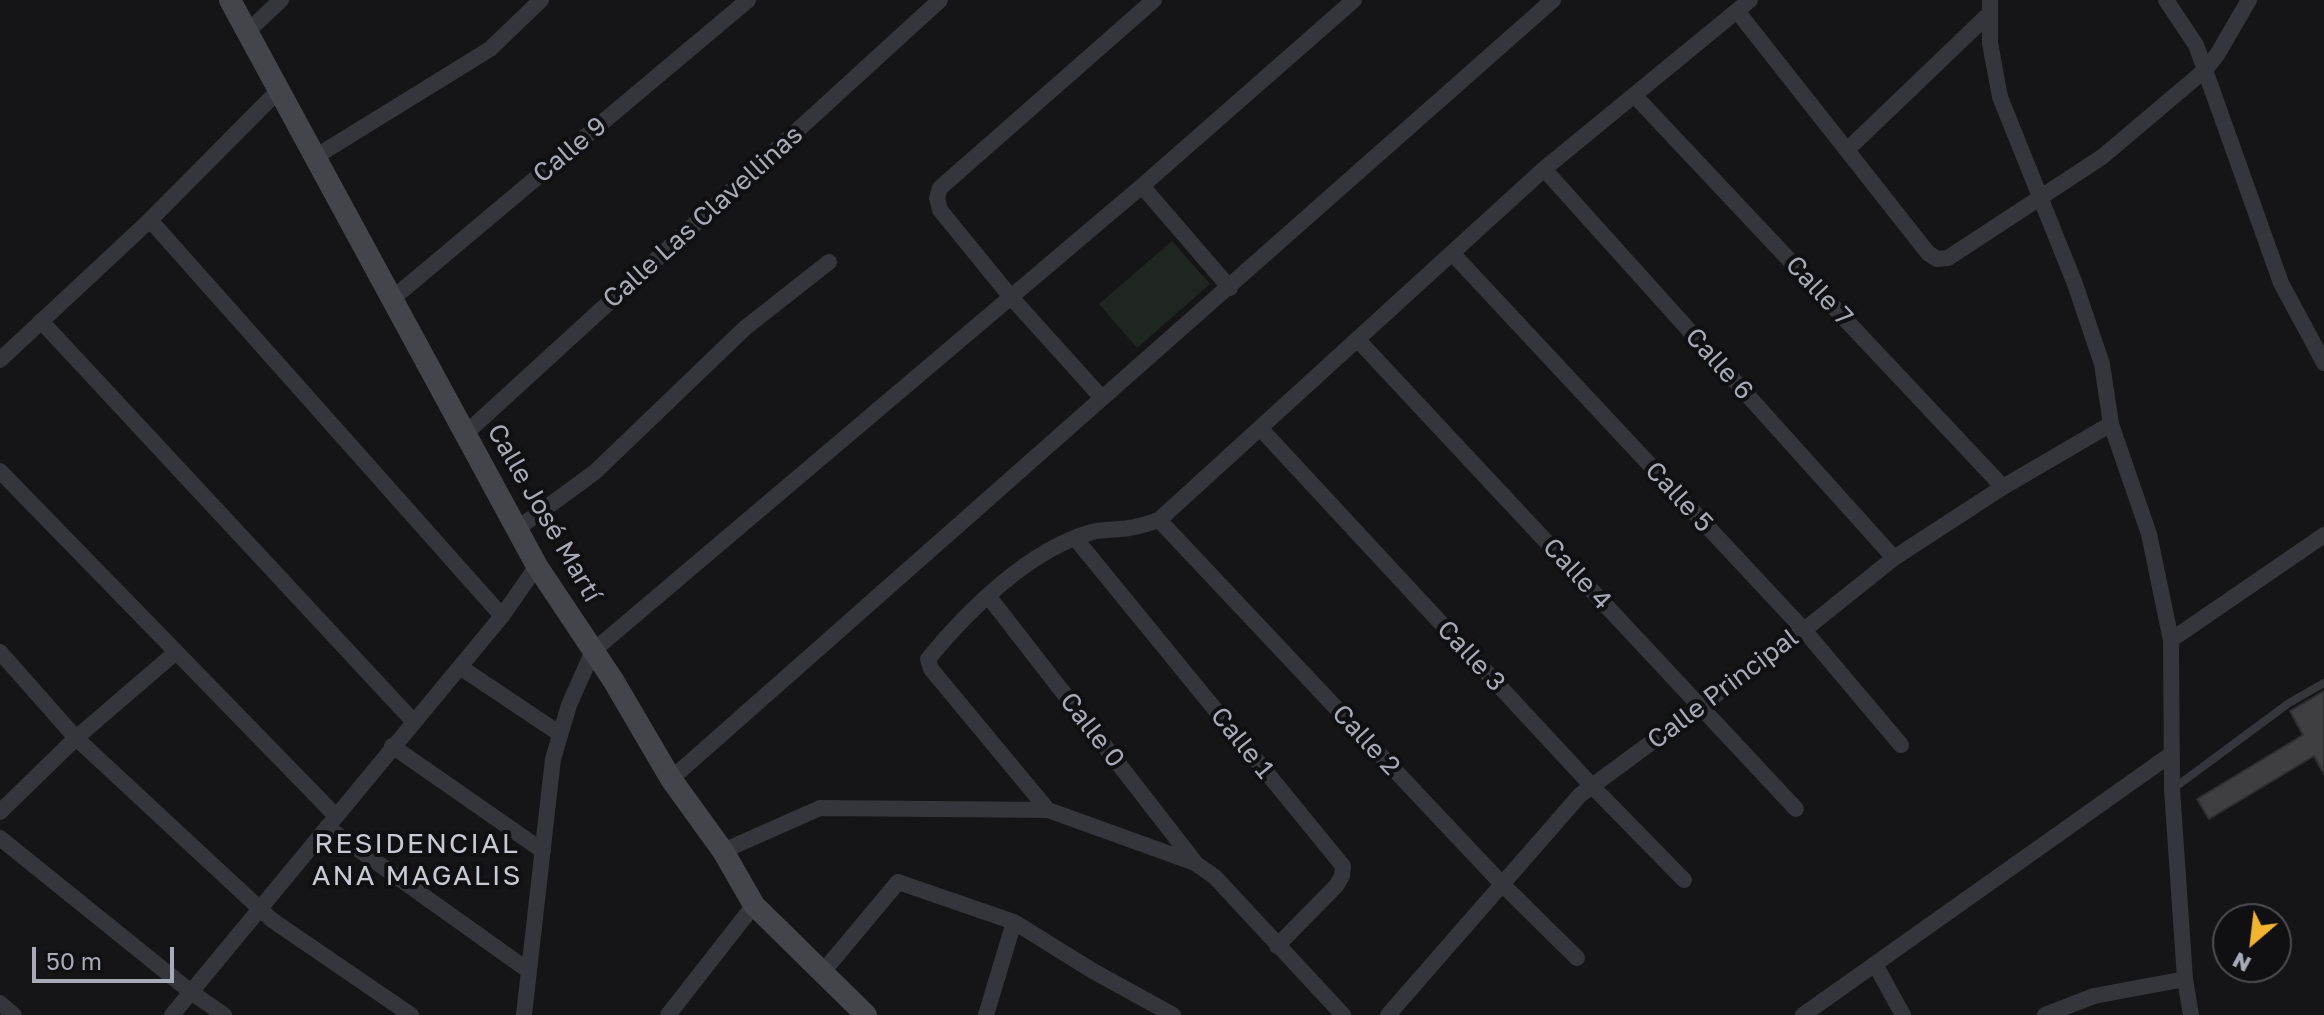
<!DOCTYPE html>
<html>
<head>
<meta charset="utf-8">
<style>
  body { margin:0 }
  #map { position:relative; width:2324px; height:1015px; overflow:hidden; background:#151416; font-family:"Golos Text",sans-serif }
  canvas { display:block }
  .north { position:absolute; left:2212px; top:903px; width:80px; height:80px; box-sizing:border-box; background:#100f11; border:2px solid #4c4d53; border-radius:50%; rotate:208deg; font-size:22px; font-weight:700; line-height:32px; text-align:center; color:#a6abb7 }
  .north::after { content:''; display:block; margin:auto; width:28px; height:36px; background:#f2b431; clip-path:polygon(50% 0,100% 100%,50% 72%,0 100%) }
  .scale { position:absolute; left:32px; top:947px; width:142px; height:36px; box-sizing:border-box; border:4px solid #a6abb7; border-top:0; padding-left:10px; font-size:24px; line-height:28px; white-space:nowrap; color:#a6abb7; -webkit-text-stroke:6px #100f11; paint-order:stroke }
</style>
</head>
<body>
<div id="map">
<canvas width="2324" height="1015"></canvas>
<div class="north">N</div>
<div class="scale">50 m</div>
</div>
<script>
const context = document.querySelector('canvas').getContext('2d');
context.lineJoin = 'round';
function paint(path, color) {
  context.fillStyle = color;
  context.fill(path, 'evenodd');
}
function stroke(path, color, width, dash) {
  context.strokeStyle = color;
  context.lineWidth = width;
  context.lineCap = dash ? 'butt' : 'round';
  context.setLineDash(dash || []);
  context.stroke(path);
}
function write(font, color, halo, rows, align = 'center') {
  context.font = font + ' "Golos Text",sans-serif';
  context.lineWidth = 8;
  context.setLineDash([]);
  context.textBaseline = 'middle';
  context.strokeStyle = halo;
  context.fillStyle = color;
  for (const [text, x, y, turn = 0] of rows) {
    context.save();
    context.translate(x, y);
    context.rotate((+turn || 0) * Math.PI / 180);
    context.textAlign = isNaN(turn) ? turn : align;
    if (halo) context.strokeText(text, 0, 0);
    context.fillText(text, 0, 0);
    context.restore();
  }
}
paint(new Path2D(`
  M 1172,241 L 1210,284 L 1137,348 L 1099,304 Z`), '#1f2620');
const building = new Path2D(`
  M 2324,691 L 2324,774 L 2314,756 L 2209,819 L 2197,799 L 2303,735 L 2290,711 Z`);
paint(building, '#3f3f43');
stroke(building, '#2f2e32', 2);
stroke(new Path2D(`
  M 2174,788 L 2289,703 L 2324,683`), '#35363b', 8);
stroke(new Path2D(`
  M 1990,0 L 1990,43 L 2000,97 L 2075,284 L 2102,364 L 2111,424 L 2149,534 L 2171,640 L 2172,789 L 2185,979 L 2191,1015
  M 2166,0 L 2196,45 L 2281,283 L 2324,363
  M 1737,11 L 1928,253 L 1937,259 L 1948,258 L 2102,157 L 2205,70 L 2217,55 L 2249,0
  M 247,32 L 281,0
  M 1635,96 L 2003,487
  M 1847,150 L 1990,13
  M 315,157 L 490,49 L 541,0
  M 1544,169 L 1894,558
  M 1142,186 L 1230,288
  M 150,220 L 502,616
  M 1452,253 L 1804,630 L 1901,745
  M 392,299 L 748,0
  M 41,321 L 414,722
  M 1357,339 L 1796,809
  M 0,360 L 150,220 L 279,90
  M 1102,398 L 1010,296 L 940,210 L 937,198 L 940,188 L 1154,0
  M 1260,428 L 1592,786 L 1684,880
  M 465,434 L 940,0
  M 0,471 L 336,816
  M 1159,520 L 1502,884 L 1577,958
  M 517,529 L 595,472 L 745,328 L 829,262
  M 1075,538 L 1343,866 L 1342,876 L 1336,886 L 1277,946
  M 989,597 L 1194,861
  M 2171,640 L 2324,535
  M 0,652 L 76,738 L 272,920 L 411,1015
  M 460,667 L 560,734
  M 392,746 L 543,851
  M 671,779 L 1553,0
  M 1048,810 L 931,669 L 928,659 C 968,610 1030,549 1092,532 C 1104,529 1117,530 1129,528 C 1139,527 1149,523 1159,520 L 1544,169 L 1750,0
  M 0,812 L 76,738 L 176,652
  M 327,827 L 529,971
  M 0,838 L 191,992 L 224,1015
  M 723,851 L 820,808 L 1048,810 L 1195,863 L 1215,877 L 1343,1015
  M 1014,922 L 1093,971 L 1173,1015
  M 1875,964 L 1903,1015
  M 822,973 L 898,882 L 1014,922 L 986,1015
  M 0,1003 L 14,1015
  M 172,1015 L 502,616 L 537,566
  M 524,1015 L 553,759 L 569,705 L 593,651 L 1142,186 L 1354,0
  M 668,1015 L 754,905
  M 1388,1015 L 1580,795 L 1804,630 L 1894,558 L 2003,487 L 2111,424
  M 1803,1015 L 2170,755
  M 2045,1015 L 2094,996 L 2185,979`), '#35363b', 16);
stroke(new Path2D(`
  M 230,0 L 537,566 L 613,680 L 671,779 L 723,851 L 754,905 L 866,1015`), '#43454b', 22);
write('26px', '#a6abb7', '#100f11', [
  ["Calle 9",570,150,-40],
  ["Calle Las Clavellinas",703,217,-42],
  ["Calle 7",1819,291,47],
  ["Calle 6",1719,364,48],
  ["Calle 5",1679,497,47],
  ["Calle José Martí",544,513,60],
  ["Calle 4",1577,574,47],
  ["Calle 3",1471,656,47],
  ["Calle Principal",1723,689,-37],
  ["Calle 0",1092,730,52],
  ["Calle 2",1366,740,47],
  ["Calle 1",1242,743,51]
]);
context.letterSpacing = '2px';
write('28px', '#c7cad3', '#100f11', [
  ["RESIDENCIAL",417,844],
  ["ANA MAGALIS",417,876]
]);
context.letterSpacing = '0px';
</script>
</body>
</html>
